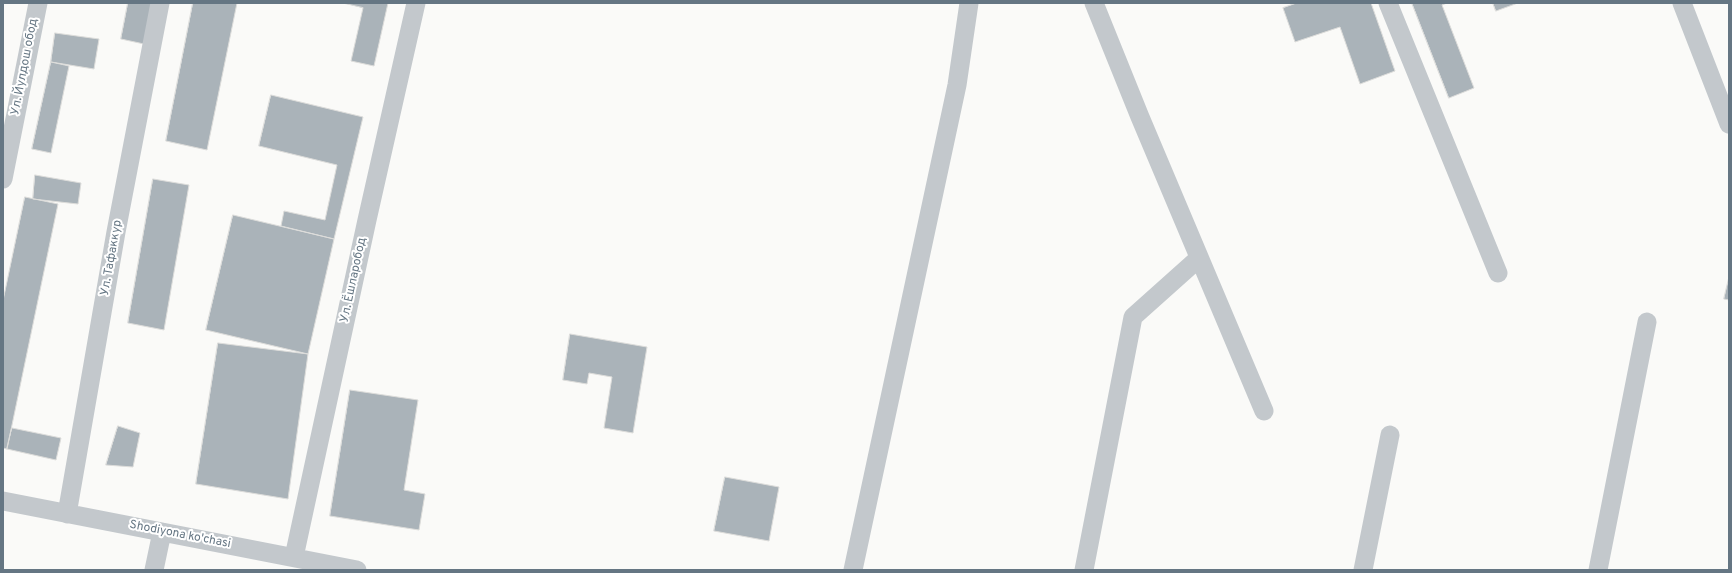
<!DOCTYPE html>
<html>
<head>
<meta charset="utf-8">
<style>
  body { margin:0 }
  #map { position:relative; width:1732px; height:573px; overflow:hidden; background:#fafaf8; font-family:Overpass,sans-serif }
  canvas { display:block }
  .frame { position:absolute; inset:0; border:4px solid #657683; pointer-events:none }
</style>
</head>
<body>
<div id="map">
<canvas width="1732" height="573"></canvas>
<div class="frame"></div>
</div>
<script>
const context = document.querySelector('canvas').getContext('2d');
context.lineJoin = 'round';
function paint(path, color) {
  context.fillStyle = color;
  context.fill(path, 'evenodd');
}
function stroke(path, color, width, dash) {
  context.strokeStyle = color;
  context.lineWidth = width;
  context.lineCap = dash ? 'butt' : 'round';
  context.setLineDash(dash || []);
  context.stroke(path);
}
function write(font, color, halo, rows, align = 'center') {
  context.font = font + ' Overpass,sans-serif';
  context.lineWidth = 4;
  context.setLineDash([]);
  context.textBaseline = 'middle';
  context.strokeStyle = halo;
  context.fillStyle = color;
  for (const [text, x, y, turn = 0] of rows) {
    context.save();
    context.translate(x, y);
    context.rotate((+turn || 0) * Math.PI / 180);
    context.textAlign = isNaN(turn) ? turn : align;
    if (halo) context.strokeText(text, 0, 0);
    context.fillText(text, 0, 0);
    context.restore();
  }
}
const building = new Path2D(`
  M 128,3 L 152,3 L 144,44 L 121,39 Z
  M 193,3 L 237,3 L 207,150 L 166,141 Z
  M 343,3 L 388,3 L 374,66 L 351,61 L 363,8 Z
  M 1297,3 L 1371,3 L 1395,71 L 1360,84 L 1340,27 L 1295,42 L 1283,8 Z
  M 1412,3 L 1447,3 L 1442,5 L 1474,88 L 1449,98 Z
  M 1493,3 L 1518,3 L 1496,11 Z
  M 55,33 L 99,39 L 94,69 L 51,62 Z
  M 51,62 L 69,66 L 51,153 L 32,149 Z
  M 271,95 L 363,117 L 334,239 L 281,226 L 284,211 L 325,220 L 337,165 L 259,146 Z
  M 35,175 L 81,183 L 78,204 L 33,199 Z
  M 153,179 L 189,185 L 164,330 L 128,323 Z
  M 25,197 L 58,204 L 7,449 L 3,448 L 3,301 Z
  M 233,215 L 334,239 L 308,354 L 206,330 Z
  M 1729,277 L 1729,300 L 1724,299 Z
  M 570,334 L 647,347 L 633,433 L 604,428 L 612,377 L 589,373 L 587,384 L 563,380 Z
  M 218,343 L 308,354 L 288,499 L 196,484 Z
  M 350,390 L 418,400 L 404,490 L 425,494 L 419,530 L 330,516 Z
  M 118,426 L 140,433 L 133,467 L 106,465 Z
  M 12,428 L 61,438 L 56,460 L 7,449 Z
  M 725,477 L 779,487 L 769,541 L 714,531 Z`);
paint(building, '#aab3b9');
stroke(building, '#dcdcda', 1);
stroke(new Path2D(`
  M 1094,3 L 1140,117 L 1264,411
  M 1388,3 L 1498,273
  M 1682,3 L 1729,124
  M 3,179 L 38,3
  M 3,501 L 357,570
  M 67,514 L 116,232 L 160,3
  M 294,557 L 367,220 L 416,3
  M 154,570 L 162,532
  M 853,570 L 957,85 L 969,3
  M 1084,570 L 1133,317 L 1199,258
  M 1363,570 L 1390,435
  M 1598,570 L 1647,322`), '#c3c8cc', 19);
write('12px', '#657683', '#fff', [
  ["Ул. Йулдош обод",25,67,-79],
  ["Ул. Тафаккур",112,258,-80],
  ["Ул. Ёшларобод",354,280,-78],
  ["Shodiyona ko'chasi",180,535,11]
]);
</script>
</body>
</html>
